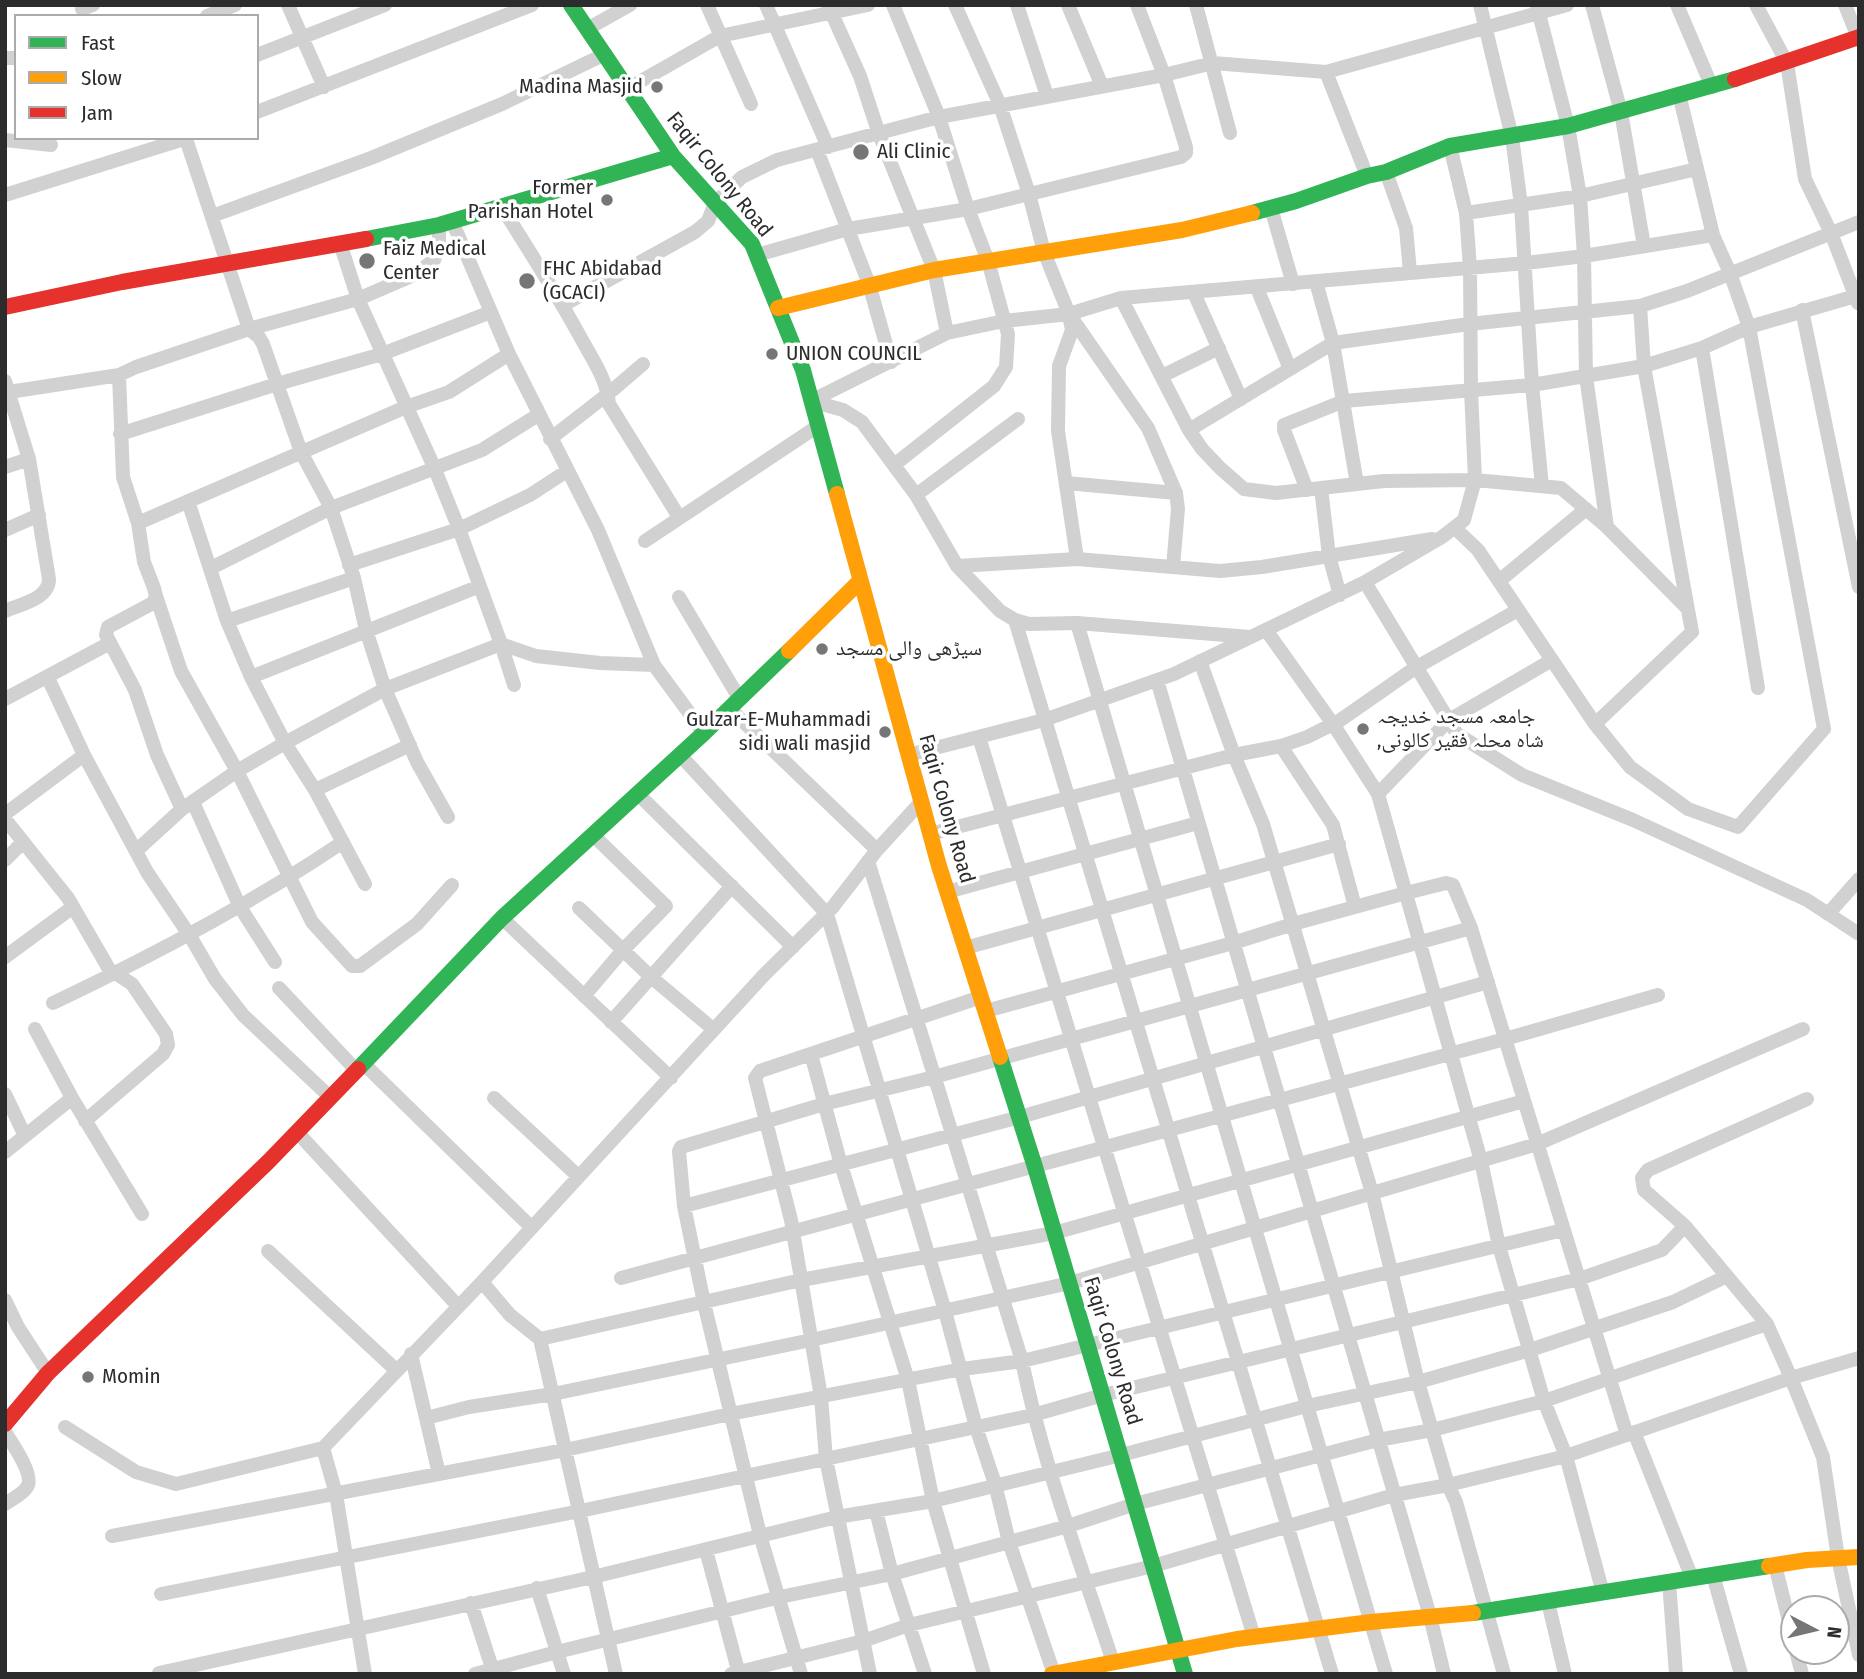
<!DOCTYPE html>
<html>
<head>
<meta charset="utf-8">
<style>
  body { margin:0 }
  #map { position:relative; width:1864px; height:1679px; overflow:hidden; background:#fff; font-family:"Fira Sans Condensed",sans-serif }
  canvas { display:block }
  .frame { position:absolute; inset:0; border:7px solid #2c2c2c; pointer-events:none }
  .legend { position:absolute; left:14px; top:14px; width:245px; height:126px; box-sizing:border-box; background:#fff; border:2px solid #ababab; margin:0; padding:9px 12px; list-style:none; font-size:21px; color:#2c2c2c }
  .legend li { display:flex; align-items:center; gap:14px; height:35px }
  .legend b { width:35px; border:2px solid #ababab }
  .north { position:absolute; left:1780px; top:1595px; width:70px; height:70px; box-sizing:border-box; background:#fff; border:2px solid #ababab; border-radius:50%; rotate:97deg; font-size:19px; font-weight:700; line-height:28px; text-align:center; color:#2c2c2c }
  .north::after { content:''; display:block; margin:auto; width:24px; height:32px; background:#767676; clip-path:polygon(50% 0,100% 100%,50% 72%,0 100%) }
</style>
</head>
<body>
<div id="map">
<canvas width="1864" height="1679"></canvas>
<div class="frame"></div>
<ul class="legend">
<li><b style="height:9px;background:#30b455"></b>Fast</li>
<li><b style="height:9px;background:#ff9f0a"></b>Slow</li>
<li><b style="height:9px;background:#e5322d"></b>Jam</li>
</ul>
<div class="north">N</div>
</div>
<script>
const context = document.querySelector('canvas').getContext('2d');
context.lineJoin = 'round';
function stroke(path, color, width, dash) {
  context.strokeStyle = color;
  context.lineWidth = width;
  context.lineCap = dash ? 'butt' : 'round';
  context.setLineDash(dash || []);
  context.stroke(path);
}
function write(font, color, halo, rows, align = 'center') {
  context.font = font + ' "Fira Sans Condensed","Noto Naskh Arabic",sans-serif';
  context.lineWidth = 7;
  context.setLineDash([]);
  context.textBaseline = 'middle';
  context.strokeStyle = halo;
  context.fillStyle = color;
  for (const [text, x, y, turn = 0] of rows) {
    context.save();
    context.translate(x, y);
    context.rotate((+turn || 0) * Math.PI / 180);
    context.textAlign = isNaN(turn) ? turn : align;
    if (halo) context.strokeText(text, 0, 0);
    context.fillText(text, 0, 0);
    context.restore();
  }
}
stroke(new Path2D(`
  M 288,5 L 324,87
  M 707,5 L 751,104
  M 766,5 L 828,147
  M 828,5 L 860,76 L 879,134 L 934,270 L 947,333
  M 893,5 L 939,117 L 968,209 L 988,261 L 1008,334 L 1006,367 L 994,386 L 894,465
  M 955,5 L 1000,105 L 1029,194 L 1044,252 L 1069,314 L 1148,428 L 1176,493 L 1178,509 L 1173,567
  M 1017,5 L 1047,96
  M 1068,5 L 1102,86
  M 1196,5 L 1230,133
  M 1480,5 L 1512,137 L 1521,205 L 1532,385 L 1542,486
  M 1592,5 L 1621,112 L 1644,246
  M 1677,5 L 1712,87
  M 1756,5 L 1787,63 L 1805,179 L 1831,233 L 1858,303
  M 1845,5 L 1859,40
  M 1537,6 L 1568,126 L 1580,196 L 1584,256 L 1586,376 L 1607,527
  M 82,9 L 93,5
  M 207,16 L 235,5
  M 587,29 L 630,5
  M 257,55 L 385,5
  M 5,58 L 16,58
  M 1326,72 L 1367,176
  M 627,89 L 720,36 L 868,5
  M 257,112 L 532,5
  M 186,139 L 249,329 L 259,337 L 263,344 L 301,452 L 331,508 L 354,578 L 366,630 L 385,689 L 417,762 L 448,817
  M 5,140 L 51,145
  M 817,150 L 869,284 L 891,362
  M 1386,172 L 1406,228 L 1410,272
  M 5,195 L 187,138
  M 501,206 C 529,250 557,294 582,340 C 593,360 607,380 609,404 L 679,517
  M 1271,208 L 1293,284
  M 1466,213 L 1580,196 L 1697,169
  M 212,216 L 371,158 L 502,104 L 603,55
  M 452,221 L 509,354 L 598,530 L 654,665 L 704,733
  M 340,243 L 358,299 L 434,467 L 459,529 L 501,644 L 514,685
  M 757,255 L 848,229 L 968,209 L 1181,157 L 1186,153 L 1186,147 L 1164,75 L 1137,5
  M 1316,282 L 1333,343 L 1357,484
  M 1257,288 L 1290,369
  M 1194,293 L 1241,399
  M 1121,298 L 1189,430 L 1202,449 L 1220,468 L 1244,489 L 1276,493 L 1384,481 L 1475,480 L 1561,488 L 1607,527 L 1688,609
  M 563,305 L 695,232 L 708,221 L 715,203 L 742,177 L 777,160 L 939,117 L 1164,75 L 1213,63 L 1326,72 L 1567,5
  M 1802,310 L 1859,587
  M 1069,315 L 1072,330 L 1059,366 L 1058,431 L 1077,559
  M 1702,348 L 1758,688
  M 119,375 L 123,477 L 138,523 L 144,562 L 154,588 L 156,596 L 153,603 L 108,627 L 106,635 L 135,690 L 157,755 L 182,809
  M 1162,376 L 1219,348
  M 5,381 L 29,459 L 49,579 C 49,599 21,604 5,611
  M 9,392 L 119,375 L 136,367 L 249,329 L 358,299 L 416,274 L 434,260 L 439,247 L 439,225
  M 811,401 L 947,333 L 1004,321 L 1069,314 L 1121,298 L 1526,263 L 1584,256 L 1713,235
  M 811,401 L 843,410 L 862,422 L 916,495 L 957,566 L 1000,611 L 1015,620 L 1029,624 L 1077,623 L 1250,637
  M 1189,430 L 1333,343 L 1469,324 L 1640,306 L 1687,291 L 1859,222
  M 120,434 L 277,384 L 382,354 L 491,312
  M 550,439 L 608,394 L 643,364
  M 5,467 L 29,459
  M 1066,483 L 1176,493
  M 1321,488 L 1329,556 L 1340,595
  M 1307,490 L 1284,430 L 1284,425 L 1344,401 L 1532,385 L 1644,366 L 1702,348 L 1749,327 L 1859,295
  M 916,495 L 1018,419
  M 188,501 L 227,621 L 251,677 L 285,743 L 315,790 L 365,884
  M 138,523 L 406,407 L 449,392 L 509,354
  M 1455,528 L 1478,550 L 1595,724 L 1630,767 L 1688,809 L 1738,827 L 1824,729 L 1749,327 L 1730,273 L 1713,235 L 1679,94
  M 5,530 L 39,515
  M 645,541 L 818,426
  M 349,565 L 459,529 L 530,495 L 567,471
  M 957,566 L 1077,559 L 1220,571 L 1262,567 L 1432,539
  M 211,568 L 331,508 L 482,450 L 538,415
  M 1499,581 L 1586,509
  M 1365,582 L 1457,734 L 1522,775 L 1633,820 L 1807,900 L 1859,934
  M 156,596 L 181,671 L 237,771 L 312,922 L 352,966 L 360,966 L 417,924 L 452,885
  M 679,597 L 739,698
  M 1015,620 L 1332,1674
  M 227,621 L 354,578
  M 1077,623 L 1386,1674
  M 1266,630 L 1333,724 L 1378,794 L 1481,1161 L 1499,1246 L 1544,1401 L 1566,1456 L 1603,1593
  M 1200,661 L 1234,755 L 1263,824 L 1372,1193 L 1418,1382 L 1448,1485 L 1456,1502 L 1504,1674
  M 251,677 L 480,586
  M 48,678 L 84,755 L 147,872 L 190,936 L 215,979 L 243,1015 L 330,1097
  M 1157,680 L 1430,1616 L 1444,1674
  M 5,699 L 110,643
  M 729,708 L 877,850
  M 1595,724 L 1692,632 L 1644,366 L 1640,306
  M 979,737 L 1254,1637
  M 1281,746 L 1333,825 L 1355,907
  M 680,755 L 827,914 L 945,1311 L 976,1427 L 995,1484 L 1009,1542 L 1054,1674
  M 908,755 L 1044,720 L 1174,674 L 1365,582 L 1442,537 L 1464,520 L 1475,480 L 1471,390 L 1470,268 L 1466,213 L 1450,146
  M 315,790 L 410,745
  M 638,794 L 793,947
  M 1378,794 L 1449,720 L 1552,660
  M 193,802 L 240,907 L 275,962
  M 5,814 L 84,755
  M 5,819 L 68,898 L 109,969 L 132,984 L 166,1034 L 168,1045 L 163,1054 L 85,1121
  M 930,834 L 1234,755 L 1281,746 L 1307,737 L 1339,721 L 1415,668 L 1518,610
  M 136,851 L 182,809 L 237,771 L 285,743 L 385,689 L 501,644 L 536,656 L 600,663 L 654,665
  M 5,860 L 22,843
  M 868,861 L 1022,1361 C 1043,1464 1080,1562 1113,1662
  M 947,892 L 1198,823
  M 579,908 L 651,977 L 713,1029
  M 1828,914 L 1859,879
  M 502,918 L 671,1078
  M 965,948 L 1339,844
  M 5,957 L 73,907
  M 279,988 L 356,1070
  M 584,996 L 623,950 L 666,906 L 593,835
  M 53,1003 C 154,955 251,904 343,842
  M 986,1011 L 1233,943 L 1293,924 L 1406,893 L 1446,883 L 1453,885 L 1471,928 L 1627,1435
  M 611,1022 L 732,886
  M 35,1029 L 72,1098 L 142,1214
  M 811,1054 L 841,1165 L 908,1380 L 933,1501 L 984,1674
  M 363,1063 L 531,1227
  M 5,1094 L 25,1136
  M 494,1098 L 578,1176
  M 1807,1099 L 1648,1170 L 1642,1178 L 1644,1190 L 1685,1226 L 1767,1324 L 1791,1378 L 1823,1457 L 1838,1558 L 1859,1655
  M 297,1132 L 458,1306
  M 5,1152 L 72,1098
  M 684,1206 L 1020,1117 L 1488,982
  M 268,1251 L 396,1370
  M 621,1278 L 1505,1039 L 1658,995
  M 482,1282 L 510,1315 L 540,1339 L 616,1674
  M 5,1300 L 18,1327 L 48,1373
  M 540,1339 L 801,1280 L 1054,1233 L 1524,1101
  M 411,1354 L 439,1474
  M 426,1418 L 469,1407 L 553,1394 L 811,1340 L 1070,1283 L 1537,1144 L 1803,1029
  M 65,1427 L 136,1472 L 176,1484 L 323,1448
  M 5,1432 C 12,1443 35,1476 27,1487 C 23,1494 12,1499 5,1504
  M 1634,1432 L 1692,1578
  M 876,1511 L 892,1574 L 925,1674
  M 112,1536 L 565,1450 L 730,1414 L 962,1369 L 1022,1361 L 1563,1230
  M 706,1550 L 739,1674
  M 1775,1565 L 1794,1641
  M 1713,1575 L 1741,1674
  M 1669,1582 L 1676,1674
  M 537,1588 L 564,1674
  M 161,1594 L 580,1511 L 1033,1415 L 1103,1395 L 1579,1279 L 1662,1250 L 1685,1226
  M 1548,1602 L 1565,1674
  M 471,1603 L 494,1674
  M 1796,1651 L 1802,1674
  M 159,1673 L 593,1577 L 837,1517 L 933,1501 L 1121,1455 L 1307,1406 L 1418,1382 L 1530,1350 L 1673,1302 L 1727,1276
  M 365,1674 L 336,1494 L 323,1448 L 482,1282 L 764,975 L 832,908 L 877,850 L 921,802
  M 475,1674 L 557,1652 L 780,1597 L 892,1574 L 1068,1526 L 1135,1504 L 1378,1440 L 1432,1430 L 1544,1401 L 1767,1324
  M 731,1674 L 863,1641 L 909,1625 L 1153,1566 L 1394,1495 L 1448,1485 L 1566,1456 L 1791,1378 L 1859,1358
  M 801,1674 L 760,1535 L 704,1303 L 684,1206 L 679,1151 L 681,1147 L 824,1104 L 934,1077 L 1471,928
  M 870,1674 L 826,1459 L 821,1397 L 791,1220 L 755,1078 L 760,1071 L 981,997`), '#d1d1d1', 14);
stroke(new Path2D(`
  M 571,5 L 673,156 L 752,244 L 803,370 L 837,494
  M 1252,213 L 1296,201 L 1367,176 L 1386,172 L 1450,146 L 1568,126 L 1735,79
  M 366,239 L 439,225 L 673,156
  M 1000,1057 L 1035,1167 L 1185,1674
  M 358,1069 L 502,918 L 704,733 L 789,651
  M 1473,1613 L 1769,1566`), '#30b455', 16);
stroke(new Path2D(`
  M 778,308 L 934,270 L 1182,230 L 1252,213
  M 837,494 L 939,866 L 1000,1057
  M 789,651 L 860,581
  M 1769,1566 L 1807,1560 L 1859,1557
  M 1052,1674 L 1237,1639 L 1371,1622 L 1473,1613`), '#ff9f0a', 16);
stroke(new Path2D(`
  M 1735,79 L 1859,37
  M 5,307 L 122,282 L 366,239
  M 5,1424 L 48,1373 L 268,1162 L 358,1069`), '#e5322d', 16);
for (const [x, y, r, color] of [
  [657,87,7,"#767676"],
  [861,152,9,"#767676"],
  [607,200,7,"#767676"],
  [367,261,9,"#767676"],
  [527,281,9,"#767676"],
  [772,354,7,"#767676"],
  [822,649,7,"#767676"],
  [1363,729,7,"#767676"],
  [885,732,7,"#767676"],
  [88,1377,7,"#767676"]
]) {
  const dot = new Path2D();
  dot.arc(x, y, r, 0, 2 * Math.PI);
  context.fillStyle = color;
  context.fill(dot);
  stroke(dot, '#fff', 2.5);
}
write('21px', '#2c2c2c', '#fff', [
  ["Madina Masjid",643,87,"right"],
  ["Ali Clinic",877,152],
  ["Former",593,188,"right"],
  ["Parishan Hotel",593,212,"right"],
  ["Faiz Medical",383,249],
  ["Center",383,273],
  ["FHC Abidabad",543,269],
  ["(GCACI)",543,293],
  ["UNION COUNCIL",786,354],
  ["سیڑھی والی مسجد",836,649],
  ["جامعہ مسجد خدیجہ",1377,717],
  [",شاہ محلہ فقیر کالونی",1377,741],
  ["Gulzar-E-Muhammadi",871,720,"right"],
  ["sidi wali masjid",871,744,"right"],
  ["Momin",102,1377]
], 'left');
write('21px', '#2c2c2c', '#fff', [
  ["Faqir Colony Road",719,175,51],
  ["Faqir Colony Road",946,809,74],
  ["Faqir Colony Road",1112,1351,73]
]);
</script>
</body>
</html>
